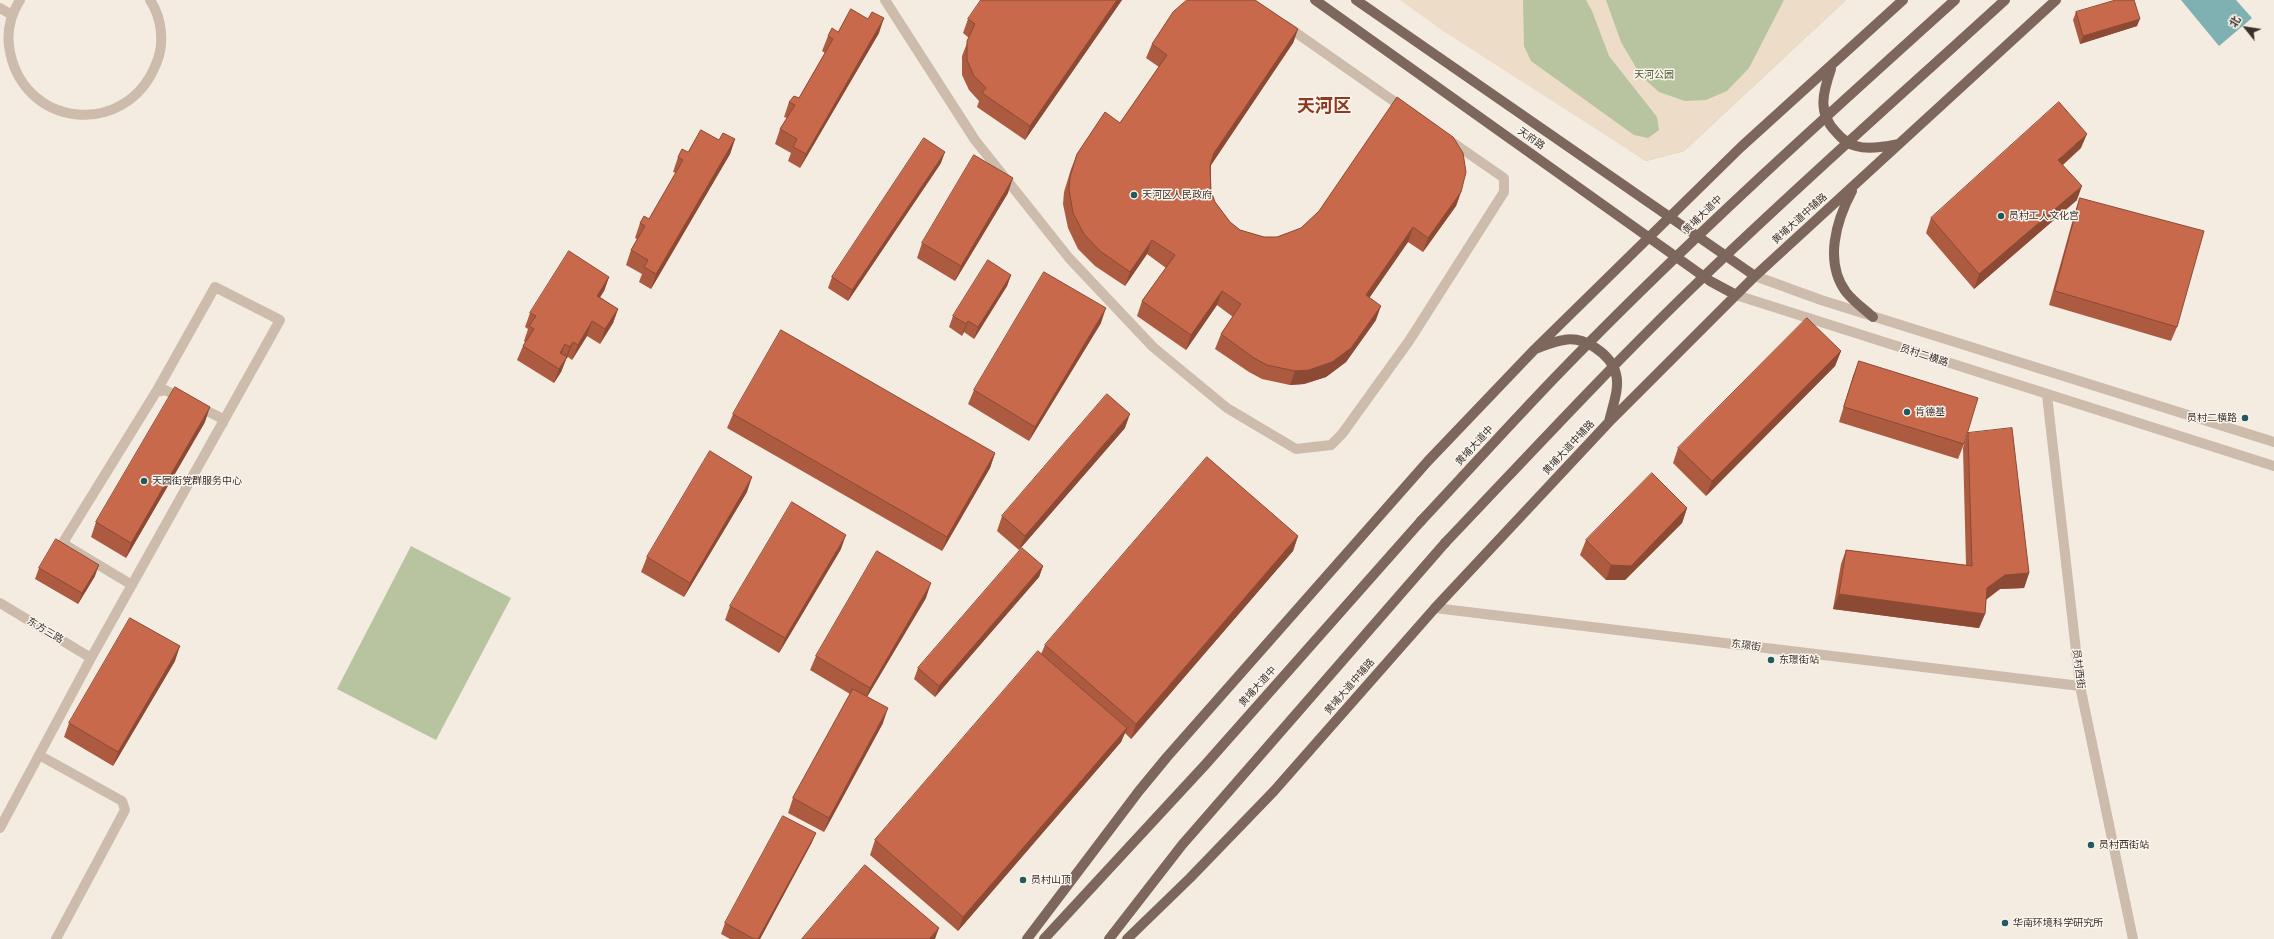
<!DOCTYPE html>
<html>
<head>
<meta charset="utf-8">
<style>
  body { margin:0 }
  #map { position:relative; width:2274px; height:939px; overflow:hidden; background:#f4ebe1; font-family:"Roboto Condensed","Noto Sans SC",sans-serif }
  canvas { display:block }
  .north { position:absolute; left:2226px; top:8px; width:40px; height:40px; -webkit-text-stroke:3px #fbf5ee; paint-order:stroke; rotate:300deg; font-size:11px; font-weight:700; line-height:16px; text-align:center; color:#3b302b }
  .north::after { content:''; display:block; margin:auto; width:14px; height:18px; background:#3b302b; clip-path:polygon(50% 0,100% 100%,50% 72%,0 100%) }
</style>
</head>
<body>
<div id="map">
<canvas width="2274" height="939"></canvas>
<div class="north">北</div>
</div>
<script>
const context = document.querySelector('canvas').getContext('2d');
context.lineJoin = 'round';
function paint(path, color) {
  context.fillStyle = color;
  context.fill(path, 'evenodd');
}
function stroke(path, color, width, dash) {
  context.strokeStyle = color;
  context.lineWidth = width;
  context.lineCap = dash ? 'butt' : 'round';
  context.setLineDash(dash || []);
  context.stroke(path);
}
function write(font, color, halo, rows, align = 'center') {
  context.font = font + ' "Roboto Condensed","Noto Sans SC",sans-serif';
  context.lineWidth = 3;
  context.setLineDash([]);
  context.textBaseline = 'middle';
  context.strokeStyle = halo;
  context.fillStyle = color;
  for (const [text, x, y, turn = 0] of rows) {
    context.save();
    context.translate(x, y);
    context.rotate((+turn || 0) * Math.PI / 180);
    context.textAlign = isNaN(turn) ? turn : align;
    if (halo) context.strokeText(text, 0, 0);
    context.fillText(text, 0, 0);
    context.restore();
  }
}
paint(new Path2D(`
  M 1402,0 L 1846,0 L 1684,151 L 1646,161 Z
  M 411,546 L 511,598 L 436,740 L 337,689 Z`), '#b8c4a0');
paint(new Path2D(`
  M 1400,0 L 1523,0 L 1524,46 L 1531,61 L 1634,135 L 1648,138 L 1659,130 L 1657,117 L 1609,56 L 1592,11 L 1586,0 L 1606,0 L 1621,42 L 1641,76 L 1659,92 L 1685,101 L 1706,100 L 1727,91 L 1749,68 L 1784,0 L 1846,0 L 1684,151 L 1646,161 L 1443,31 Z`), '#ecdcc8');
paint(new Path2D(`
  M 2181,0 L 2236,0 L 2252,18 L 2219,46 Z`), '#7fb0b2');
stroke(new Path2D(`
  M 20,0 C 11,14 7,30 9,46 C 20,128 126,140 156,64 C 165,44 162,18 150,0
  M 885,0 L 975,140 L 1069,258 L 1153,347 L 1227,408 L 1296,449 L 1331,445 L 1342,434 L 1409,341 L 1504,192 L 1504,178 L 1449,140
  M 0,8 L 12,15
  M 1285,25 L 1405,109
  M 1755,276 L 1821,300 L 2274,442
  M 1736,295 L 2274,466
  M 2047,395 L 2080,686 L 2133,939
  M 197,406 L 221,418 L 223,423
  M 132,585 L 67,546 L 64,541 L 156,392 L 165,390 L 183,399
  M 0,603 L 91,658
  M 1435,608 L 2080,686
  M 39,755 L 122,801 L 125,810 L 56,939
  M 0,828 L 91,658 L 280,320 L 215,287 L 156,392`), '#cdbbac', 10);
stroke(new Path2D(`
  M 1315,0 L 1710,281 L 1736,295
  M 1356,0 L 1755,276
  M 1831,69 C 1823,92 1817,113 1836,132 C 1841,138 1848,144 1856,146 C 1870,150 1886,146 1899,144
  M 1852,191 C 1836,221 1824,262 1846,292 C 1854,302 1864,309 1873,317
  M 1538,348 C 1546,345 1555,341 1564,340 C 1584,336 1611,354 1616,374 C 1620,389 1612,407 1609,422
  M 1027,939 L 1139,791 L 1167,757 L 1428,461 L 1535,349 L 1741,147 L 1903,0
  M 1044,939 L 1205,765 L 1421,521
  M 1109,939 L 1182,845 L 1445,543
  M 1127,939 L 1190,878 L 1274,791 L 1435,608 L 1609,422 L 1755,276 L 2056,0`), '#7d675c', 10);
stroke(new Path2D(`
  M 1421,521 C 1471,468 1519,414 1570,362 C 1693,236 1824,118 1955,0
  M 1445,543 C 1527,457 1608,369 1693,287 C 1795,188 1901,95 2005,0`), '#7d675c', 10);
paint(new Path2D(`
  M 1122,0 L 1025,140 L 977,107 L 979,101 L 969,90 L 962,75 L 962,56 L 969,38 L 963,33 L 968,19 Z
  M 2076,12 L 2137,26 L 2080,44 L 2073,20 Z
  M 1298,29 L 1293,43 L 1211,165 L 1211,191 L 1215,202 L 1230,222 L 1240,230 L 1264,237 L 1277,237 L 1461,192 L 1456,206 L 1423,252 L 1408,242 L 1369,298 L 1376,320 L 1346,362 L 1326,377 L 1304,384 L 1290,385 L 1262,379 L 1249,372 L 1215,349 L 1221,334 L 1233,317 L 1217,305 L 1186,350 L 1137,316 L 1142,301 L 1166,268 L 1147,254 L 1125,286 L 1095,266 L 1078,249 L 1068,228 L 1063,204 L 1064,192 L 1071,169 L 1077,154 L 1120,123 L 1159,67 L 1146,58 L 1152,44 Z
  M 838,32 L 879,33 L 800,168 L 788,161 L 791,153 L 775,144 L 780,129 L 787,118 L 784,117 L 789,102 L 799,98 L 825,53 L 822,51 L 828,36 Z
  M 735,139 L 730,154 L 651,289 L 639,282 L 642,274 L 626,265 L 631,250 L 637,239 L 635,238 L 640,223 L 649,219 L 676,173 L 673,172 L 678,157 L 719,140 Z
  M 2081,148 L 2063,165 L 2077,200 L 1974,289 L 1926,233 L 1931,218 Z
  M 941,163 L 848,301 L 828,288 L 832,277 Z
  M 1008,193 L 955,281 L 917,258 L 922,243 Z
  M 2080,198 L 2177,327 L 2171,341 L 2049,305 L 2075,212 Z
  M 1011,275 L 1007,286 L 974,339 L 964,332 L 962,336 L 949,327 L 953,316 Z
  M 609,277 L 604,291 L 600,297 L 618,309 L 613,323 L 600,344 L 587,336 L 572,360 L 568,357 L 566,359 L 561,372 L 554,383 L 517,360 L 523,346 L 525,342 L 524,341 L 528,329 L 525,327 L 530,313 Z
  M 1101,323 L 1029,441 L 968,404 L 974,390 Z
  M 1841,351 L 1835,366 L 1706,496 L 1673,463 L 1678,448 Z
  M 1859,361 L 1964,444 L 1958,459 L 1839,422 L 1853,376 Z
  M 733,414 L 995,453 L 990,468 L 942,551 L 727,428 Z
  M 205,422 L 126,558 L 91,537 L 96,522 Z
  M 1125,428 L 1019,550 L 997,531 L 1002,516 Z
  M 1968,433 L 2029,573 L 2024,588 L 2000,589 L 1986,599 L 1985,614 L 1979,628 L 1833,609 L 1841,564 L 1846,550 L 1966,565 L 1963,448 Z
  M 747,492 L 684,597 L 641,572 L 647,557 Z
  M 1687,508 L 1682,523 L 1625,580 L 1606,580 L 1580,555 L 1586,540 Z
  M 1298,536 L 1293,551 L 1131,739 L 1125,733 L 1121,742 L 958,931 L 870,855 L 875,840 L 1041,654 L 1045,645 Z
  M 841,549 L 779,653 L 725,620 L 730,606 Z
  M 1043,566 L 1039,577 L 935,697 L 914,679 L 918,668 Z
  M 39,568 L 95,576 L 78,604 L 35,579 Z
  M 926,598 L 867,697 L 883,723 L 824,832 L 788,813 L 793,798 L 850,694 L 810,670 L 816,656 Z
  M 175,661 L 113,766 L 64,737 L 69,723 Z
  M 816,833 L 811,844 L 760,939 L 730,939 L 721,934 L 725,923 Z`), '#ac5a40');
paint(new Path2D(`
  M 1117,0 L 1122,0 L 1025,140 L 1030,126 Z
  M 884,18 L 879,33 L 800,168 L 806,154 Z
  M 2140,19 L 2137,26 L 2080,44 L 2083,36 Z
  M 1298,29 L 1293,43 L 1209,168 L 1214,153 Z
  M 2087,134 L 2081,148 L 2052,174 L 2058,160 Z
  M 735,139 L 730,154 L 651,289 L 656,274 Z
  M 945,152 L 941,163 L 848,301 L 852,290 Z
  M 1013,178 L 1008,193 L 955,281 L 961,266 Z
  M 2082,186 L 2077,200 L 1974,289 L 1979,274 Z
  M 1461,192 L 1456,206 L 1423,252 L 1428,238 Z
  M 1413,227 L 1408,242 L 1361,310 L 1366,295 Z
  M 1152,240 L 1147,254 L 1125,286 L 1130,272 Z
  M 1011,275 L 1007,286 L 974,339 L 978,327 Z
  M 609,277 L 604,291 L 592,310 L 597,296 Z
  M 1222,291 L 1217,305 L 1186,350 L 1191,335 Z
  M 1381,306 L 1376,320 L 1346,362 L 1326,377 L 1304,384 L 1290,385 L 1295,371 Z
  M 1106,308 L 1101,323 L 1029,441 L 1035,427 Z
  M 618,309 L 613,323 L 600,344 L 605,329 Z
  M 592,321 L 587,336 L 572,360 L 578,345 Z
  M 968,321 L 964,332 L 962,336 L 966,324 Z
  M 573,342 L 561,372 L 554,383 L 559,369 L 565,359 L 570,347 Z
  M 565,344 L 560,358 L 555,368 L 560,353 Z
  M 1841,351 L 1835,366 L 1706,496 L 1712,481 Z
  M 210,407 L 205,422 L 126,558 L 131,543 Z
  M 1130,414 L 1125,428 L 1019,550 L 1025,536 Z
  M 995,453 L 990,468 L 942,551 L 947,537 Z
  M 752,477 L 747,492 L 684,597 L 690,583 Z
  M 1687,508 L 1682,523 L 1625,580 L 1606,580 L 1611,565 Z
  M 846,535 L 841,549 L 779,653 L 785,638 Z
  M 1298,536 L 1293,551 L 1131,739 L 1136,724 Z
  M 99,565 L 95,576 L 78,604 L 82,593 Z
  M 1043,566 L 1039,577 L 935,697 L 939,686 Z
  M 2029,573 L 2024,588 L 2000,589 L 1982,603 L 1987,588 L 2005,575 Z
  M 931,583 L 926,598 L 864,702 L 870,688 Z
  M 1839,594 L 1985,614 L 1979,628 L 1833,609 Z
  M 180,646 L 175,661 L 113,766 L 118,752 Z
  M 888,708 L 883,723 L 824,832 L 829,818 Z
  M 1127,728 L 1121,742 L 958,931 L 963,917 Z
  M 816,833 L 811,844 L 760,939 L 758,939 Z
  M 939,928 L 935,939 L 929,939 Z`), '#8c4a34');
const building = new Path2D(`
  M 981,0 L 1117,0 L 1030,126 L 982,93 L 986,88 L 974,76 L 967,60 L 967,41 L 975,24 L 968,19 Z
  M 1187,0 L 1255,0 L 1298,29 L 1214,153 L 1210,165 L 1211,191 L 1215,202 L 1230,222 L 1240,230 L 1264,237 L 1277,237 L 1301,228 L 1319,211 L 1397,97 L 1453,137 L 1463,153 L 1466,172 L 1461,192 L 1428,238 L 1413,227 L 1366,295 L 1381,306 L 1351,348 L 1332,362 L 1309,370 L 1295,371 L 1267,365 L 1254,358 L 1221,334 L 1241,304 L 1222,291 L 1191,335 L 1142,301 L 1175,255 L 1152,240 L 1130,272 L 1100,251 L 1084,234 L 1073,213 L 1069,189 L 1070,177 L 1077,154 L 1105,112 L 1120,123 L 1167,55 L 1152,44 L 1173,12 Z
  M 2116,0 L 2134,0 L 2140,19 L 2083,36 L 2076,12 Z
  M 851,9 L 868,19 L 872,12 L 884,18 L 806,154 L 793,147 L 797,139 L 780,129 L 795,105 L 789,102 L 794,96 L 799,98 L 833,39 L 828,36 L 832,28 L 838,32 Z
  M 2059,102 L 2087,134 L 2058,160 L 2082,186 L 1979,274 L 1931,218 Z
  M 701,130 L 719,140 L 723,133 L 735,139 L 656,274 L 644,267 L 648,260 L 631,250 L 645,226 L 640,223 L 644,216 L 649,219 L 683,160 L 678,157 L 682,149 L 688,152 Z
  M 924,138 L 945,152 L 852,290 L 832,277 Z
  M 974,155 L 1013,178 L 961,266 L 922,243 Z
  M 2080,198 L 2204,231 L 2177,327 L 2055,291 Z
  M 569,251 L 609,277 L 597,296 L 618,309 L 605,329 L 592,321 L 578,345 L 573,342 L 570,347 L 565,344 L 560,353 L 567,357 L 559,369 L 523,346 L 534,329 L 529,326 L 536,316 L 530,313 Z
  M 988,260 L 1011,275 L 978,327 L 968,321 L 966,324 L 953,316 Z
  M 1044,272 L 1106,308 L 1035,427 L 974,390 Z
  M 1807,318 L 1841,351 L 1712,481 L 1678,448 Z
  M 781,330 L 995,453 L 947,537 L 733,414 Z
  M 1859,361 L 1978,398 L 1964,444 L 1844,407 Z
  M 175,387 L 210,407 L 131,543 L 96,522 Z
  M 1107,394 L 1130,414 L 1025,536 L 1002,516 Z
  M 2012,428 L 2029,573 L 2005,575 L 1987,588 L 1985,614 L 1839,594 L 1846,550 L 1972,566 L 1968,433 Z
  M 710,451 L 752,477 L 690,583 L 647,557 Z
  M 1207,457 L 1298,536 L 1136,724 L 1045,645 Z
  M 1652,473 L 1687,508 L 1631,566 L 1611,565 L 1586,540 Z
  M 792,502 L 846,535 L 785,638 L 730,606 Z
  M 56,539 L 99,565 L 82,593 L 39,568 Z
  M 1022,548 L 1043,566 L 939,686 L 918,668 Z
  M 877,551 L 931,583 L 870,688 L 816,656 Z
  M 130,618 L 180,646 L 118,752 L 69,723 Z
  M 1038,651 L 1127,728 L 963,917 L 875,840 Z
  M 853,689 L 888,708 L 829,818 L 793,798 Z
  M 783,816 L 816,833 L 758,939 L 754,939 L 725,923 Z
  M 865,865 L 939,928 L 929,939 L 802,939 Z`);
paint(building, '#c8694b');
stroke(building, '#8c4a34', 1);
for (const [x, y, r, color] of [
  [1134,195,4,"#1f5a5e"],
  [2001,216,4,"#1f5a5e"],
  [1907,412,4,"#1f5a5e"],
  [2245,418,4,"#1f5a5e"],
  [144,481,4,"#1f5a5e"],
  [1771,660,4,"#1f5a5e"],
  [2091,845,4,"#1f5a5e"],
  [1023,880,4,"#1f5a5e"],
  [2005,923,4,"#1f5a5e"]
]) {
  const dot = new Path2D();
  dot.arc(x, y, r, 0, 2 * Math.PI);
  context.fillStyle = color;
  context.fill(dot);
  stroke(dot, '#fbf5ee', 1.5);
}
write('10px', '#4a5a2e', '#fbf5ee', [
  ["天河公园",1654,75]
]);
write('10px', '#3b302b', '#fbf5ee', [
  ["天府路",1531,139,35],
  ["黄埔大道中",1703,215,-44],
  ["黄埔大道中辅路",1800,219,-42],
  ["员村二横路",1924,356,18],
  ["黄埔大道中",1475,446,-47],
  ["黄埔大道中辅路",1569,448,-47],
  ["东方三路",45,631,31],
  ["东璟街",1746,646,8],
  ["员村西街",2078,669,83],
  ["黄埔大道中",1258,687,-48],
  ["黄埔大道中辅路",1350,687,-49]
]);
write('10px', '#3b302b', '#fbf5ee', [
  ["天河区人民政府",1142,195],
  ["员村工人文化宫",2009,216],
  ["肯德基",1915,412],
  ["员村二横路",2237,418,"right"],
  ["天园街党群服务中心",152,481],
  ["东璟街站",1779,660],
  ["员村西街站",2099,845],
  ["员村山顶",1031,880],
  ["华南环境科学研究所",2013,923]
], 'left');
write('bold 18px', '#8c3b22', '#fbf5ee', [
  ["天河区",1324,107]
]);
</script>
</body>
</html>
